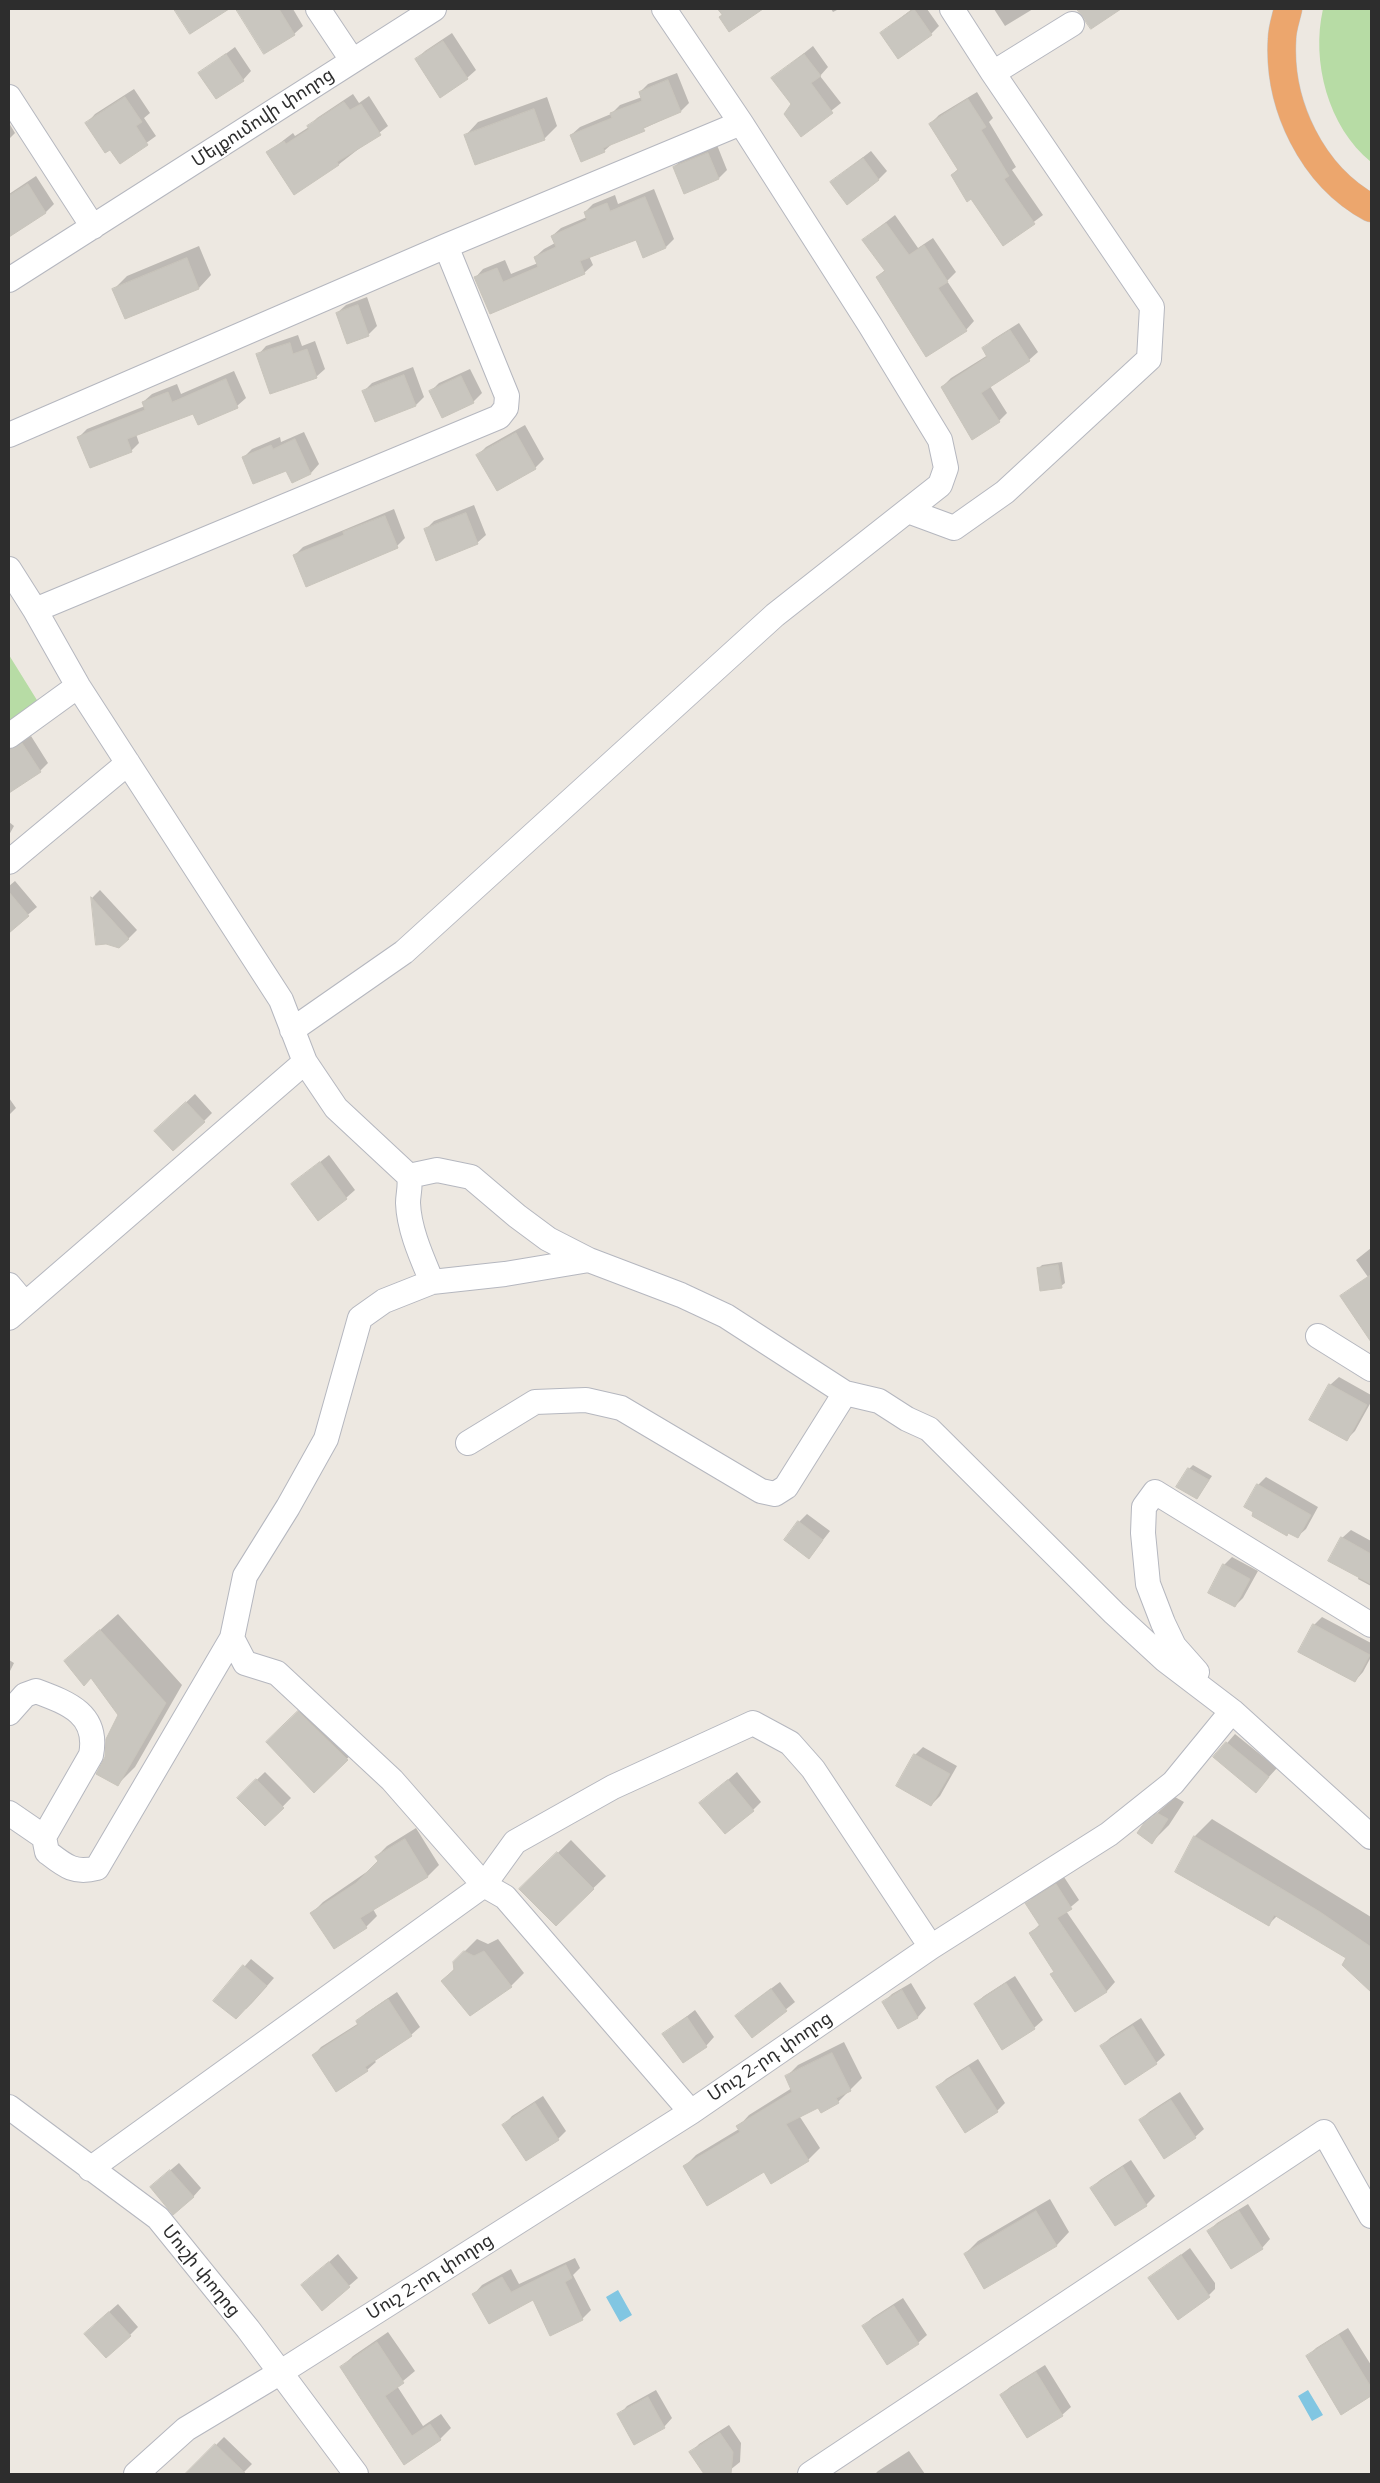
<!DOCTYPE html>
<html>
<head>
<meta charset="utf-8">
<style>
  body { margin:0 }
  #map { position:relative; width:1380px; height:2483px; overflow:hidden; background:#ede8e1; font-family:Montserrat,sans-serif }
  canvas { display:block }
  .frame { position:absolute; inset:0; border:10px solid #2d2d2d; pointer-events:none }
</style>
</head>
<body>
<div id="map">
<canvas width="1380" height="2483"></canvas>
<div class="frame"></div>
</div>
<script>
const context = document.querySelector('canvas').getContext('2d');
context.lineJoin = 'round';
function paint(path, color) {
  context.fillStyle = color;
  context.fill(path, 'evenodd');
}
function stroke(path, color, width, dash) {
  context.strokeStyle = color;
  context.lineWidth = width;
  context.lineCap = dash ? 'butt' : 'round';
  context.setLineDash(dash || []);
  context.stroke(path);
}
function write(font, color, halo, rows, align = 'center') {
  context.font = font + ' Montserrat,"Noto Sans Armenian",sans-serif';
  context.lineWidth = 4.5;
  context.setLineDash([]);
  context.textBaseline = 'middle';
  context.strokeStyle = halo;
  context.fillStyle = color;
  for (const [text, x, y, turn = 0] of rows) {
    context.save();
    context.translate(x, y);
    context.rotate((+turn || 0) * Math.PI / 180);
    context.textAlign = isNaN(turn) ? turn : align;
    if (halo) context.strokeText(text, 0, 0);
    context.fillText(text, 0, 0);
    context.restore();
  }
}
paint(new Path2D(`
  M 1323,9 L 1371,9 L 1371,162 C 1328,127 1311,61 1323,9 Z
  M 9,655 L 40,705 L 9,724 Z`), '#b7dca5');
paint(new Path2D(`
  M 618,2290 L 632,2315 L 620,2322 L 606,2297 Z
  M 1308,2390 L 1323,2415 L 1312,2421 L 1298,2396 Z`), '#81c6e2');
paint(new Path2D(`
  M 176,9 L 227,9 L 190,32 Z
  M 238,9 L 293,9 L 303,26 L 294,34 L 264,53 Z
  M 831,9 L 839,9 L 833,12 Z
  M 912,9 L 927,9 L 939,26 L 931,34 L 881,33 Z
  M 994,9 L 1033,9 L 1005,26 Z
  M 452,33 L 476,70 L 467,78 L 417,59 L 425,51 Z
  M 813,46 L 828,67 L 820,76 L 841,103 L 801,135 L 792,104 L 773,78 Z
  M 235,47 L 251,71 L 243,80 L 200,73 Z
  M 677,73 L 689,103 L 681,111 L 613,143 L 604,151 L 571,135 L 580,127 L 611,114 L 620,105 L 642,97 L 640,92 L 648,84 Z
  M 134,89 L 150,113 L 144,118 L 156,136 L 120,162 L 111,148 L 87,123 L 95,114 Z
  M 977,92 L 993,118 L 989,122 L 1016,167 L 1012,170 L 1043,215 L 1003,245 L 971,198 L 952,175 L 958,169 L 930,124 L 939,115 Z
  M 353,94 L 359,103 L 369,96 L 388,126 L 338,165 L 268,152 L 293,133 L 295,136 L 309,127 L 317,118 Z
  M 547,97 L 557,126 L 544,139 L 466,135 L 478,122 Z
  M 9,123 L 15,133 L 9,139 Z
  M 717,145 L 727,170 L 719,178 L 674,167 L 683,159 Z
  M 871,151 L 887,171 L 878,180 L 831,182 Z
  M 36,176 L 54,204 L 46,212 L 9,236 L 9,194 Z
  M 654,189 L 674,239 L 666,247 L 636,239 L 589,256 L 593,265 L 584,273 L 490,313 L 475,278 L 483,269 L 505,260 L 511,274 L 538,263 L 535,257 L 544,249 L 555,243 L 552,236 L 561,228 L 587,217 L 585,212 L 593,204 L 615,195 L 618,204 Z
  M 895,215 L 918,248 L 933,238 L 956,272 L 947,281 L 974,321 L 966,330 L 877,277 L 885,270 L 863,240 Z
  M 199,246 L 211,275 L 199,288 L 126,318 L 114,289 L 127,276 Z
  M 367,297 L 377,326 L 369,334 L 348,342 L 337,313 L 346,305 Z
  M 1019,323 L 1038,352 L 1029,360 L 990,386 L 1007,413 L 999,421 L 942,387 L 951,378 L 988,355 L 984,349 L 992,340 Z
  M 298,335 L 302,346 L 315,341 L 325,369 L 316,377 L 258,355 L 266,346 Z
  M 413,367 L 424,397 L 416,405 L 375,421 L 364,391 L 372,383 Z
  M 470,369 L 482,393 L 473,402 L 431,391 L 439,383 Z
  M 234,371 L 246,398 L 237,406 L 199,423 L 194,412 L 136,434 L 139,443 L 131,451 L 79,437 L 87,429 L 145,406 L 143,402 L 152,394 L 177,384 L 181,394 Z
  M 525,425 L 544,459 L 535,468 L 497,489 L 478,455 L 486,447 Z
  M 304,432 L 319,464 L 311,473 L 292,481 L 287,469 L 244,457 L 252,449 L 280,437 L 281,442 Z
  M 474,505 L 486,535 L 477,543 L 425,530 L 434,521 Z
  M 394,509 L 405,538 L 397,546 L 295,555 L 303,547 Z
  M 31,736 L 48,763 L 40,771 L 9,791 L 9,743 L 20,742 Z
  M 9,822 L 14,826 L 9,835 Z
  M 15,881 L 37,907 L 9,931 L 9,886 Z
  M 100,890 L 137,930 L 128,939 L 97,943 L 92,898 Z
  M 195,1094 L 212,1113 L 204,1121 L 164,1123 Z
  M 9,1098 L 16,1108 L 9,1115 Z
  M 329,1155 L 355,1190 L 346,1198 L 292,1184 Z
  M 1371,1248 L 1371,1340 L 1341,1296 L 1368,1277 L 1356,1260 Z
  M 1062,1262 L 1065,1283 L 1061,1286 L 1038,1269 L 1042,1265 Z
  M 1339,1377 L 1371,1395 L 1371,1402 L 1355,1431 L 1347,1439 L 1330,1385 Z
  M 1193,1465 L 1212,1476 L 1197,1498 L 1189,1469 Z
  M 1266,1477 L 1318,1507 L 1306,1529 L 1297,1537 L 1258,1485 Z
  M 807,1514 L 830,1531 L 809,1558 L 799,1522 Z
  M 1351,1530 L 1371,1541 L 1371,1586 L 1358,1579 L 1359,1576 L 1342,1538 Z
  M 1232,1557 L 1258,1571 L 1243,1598 L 1235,1606 L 1224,1565 Z
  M 118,1614 L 182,1685 L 135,1767 L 118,1784 L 106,1757 L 120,1715 L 91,1677 L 65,1661 Z
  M 1322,1617 L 1371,1643 L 1371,1657 L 1363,1672 L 1355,1681 L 1314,1625 Z
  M 9,1660 L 14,1663 L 9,1673 Z
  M 307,1704 L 355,1751 L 317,1788 L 268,1742 Z
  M 1235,1734 L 1277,1768 L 1256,1791 L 1215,1757 Z
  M 923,1747 L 957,1766 L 940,1796 L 931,1805 L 915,1755 Z
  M 265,1772 L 291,1798 L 265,1825 L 238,1798 Z
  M 737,1772 L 761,1802 L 753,1810 L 701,1803 Z
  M 1175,1797 L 1184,1802 L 1169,1825 L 1152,1842 L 1145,1824 Z
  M 1212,1819 L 1371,1917 L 1371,1990 L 1343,1965 L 1347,1957 L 1277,1916 L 1269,1924 L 1177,1872 L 1195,1836 Z
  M 416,1828 L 439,1865 L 428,1876 L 373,1909 L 377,1916 L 366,1927 L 312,1913 L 323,1902 L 368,1871 L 380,1860 L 376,1857 L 387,1846 Z
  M 571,1840 L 606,1876 L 556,1924 L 521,1889 Z
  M 1064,1877 L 1079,1900 L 1066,1911 L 1115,1982 L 1107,1991 L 1075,2011 L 1052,1974 L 1055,1971 L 1031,1933 L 1040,1924 L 1027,1904 L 1035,1895 Z
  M 477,1939 L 488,1944 L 498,1939 L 524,1973 L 511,1986 L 442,1981 L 455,1968 L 454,1962 Z
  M 251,1959 L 274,1978 L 253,2002 L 246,2009 L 215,2001 Z
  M 1015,1976 L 1043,2020 L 1034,2028 L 975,2004 L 984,1996 Z
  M 780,1982 L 795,2002 L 752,2037 L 745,2008 Z
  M 911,1983 L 926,2008 L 918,2017 L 898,2028 L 884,2002 L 892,1994 Z
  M 397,1992 L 420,2027 L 411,2035 L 374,2060 L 376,2062 L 367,2070 L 313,2056 L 321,2047 L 359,2023 L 357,2021 L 366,2013 Z
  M 695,2010 L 714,2037 L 706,2046 L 664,2034 Z
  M 1141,2018 L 1165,2055 L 1156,2063 L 1102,2046 L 1110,2038 Z
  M 844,2042 L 862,2078 L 838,2102 L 819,2106 L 800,2117 L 820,2148 L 808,2160 L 764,2170 L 685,2166 L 696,2155 L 739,2129 L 738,2127 L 749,2115 L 792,2088 L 786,2077 L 798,2065 Z
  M 978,2059 L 1005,2103 L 997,2111 L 938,2087 L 946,2079 Z
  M 1180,2092 L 1204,2129 L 1195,2137 L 1141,2120 L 1149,2112 Z
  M 543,2096 L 566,2131 L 558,2139 L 504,2125 L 512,2116 Z
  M 1131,2160 L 1155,2196 L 1146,2205 L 1115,2225 L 1092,2188 L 1100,2180 Z
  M 179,2163 L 201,2188 L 193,2197 L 160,2179 Z
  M 1050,2199 L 1069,2232 L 1057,2245 L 985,2287 L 965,2254 L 978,2241 Z
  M 1248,2204 L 1270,2239 L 1262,2248 L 1209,2231 L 1217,2223 Z
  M 1190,2248 L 1215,2283 L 1215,2289 L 1206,2298 L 1150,2278 Z
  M 338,2254 L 358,2278 L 322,2309 L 303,2285 Z
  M 575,2258 L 580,2268 L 573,2275 L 591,2310 L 582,2319 L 533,2298 L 474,2294 L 482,2285 L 511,2269 L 519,2284 Z
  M 903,2298 L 927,2335 L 918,2343 L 864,2326 L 872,2318 Z
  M 118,2304 L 138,2327 L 130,2335 L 94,2325 Z
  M 1348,2328 L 1371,2365 L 1371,2394 L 1342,2413 L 1307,2357 L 1316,2348 Z
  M 388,2332 L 415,2371 L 397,2386 L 423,2426 L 441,2414 L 451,2428 L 440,2439 L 405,2463 L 342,2367 L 353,2356 Z
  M 1045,2365 L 1071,2407 L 1062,2415 L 1027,2437 L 1001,2395 L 1010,2387 Z
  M 656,2390 L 672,2418 L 664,2427 L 619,2415 L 627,2406 Z
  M 729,2425 L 741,2443 L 740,2462 L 725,2474 L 705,2474 L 691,2453 L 699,2444 Z
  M 224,2437 L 252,2464 L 242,2474 L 195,2474 L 191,2470 Z
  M 909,2451 L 925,2474 L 875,2474 L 878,2471 Z`), '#0003');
const building = new Path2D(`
  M 174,9 L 229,9 L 190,34 Z
  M 236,9 L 279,9 L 295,35 L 264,54 Z
  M 718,9 L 763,9 L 729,32 L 719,17 L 722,15 Z
  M 914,9 L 932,35 L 898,59 L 880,33 Z
  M 1077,9 L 1121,9 L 1091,29 Z
  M 443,41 L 468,79 L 440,98 L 415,59 Z
  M 226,54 L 244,81 L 216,99 L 198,73 Z
  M 804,54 L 821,76 L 811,83 L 833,113 L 801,137 L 784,114 L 791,104 L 771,78 Z
  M 668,80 L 681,112 L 643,128 L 645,131 L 603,148 L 605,152 L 581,162 L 570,135 L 612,118 L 610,113 L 642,101 L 639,92 Z
  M 125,97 L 142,122 L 136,126 L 148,145 L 120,164 L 110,150 L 105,153 L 85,123 Z
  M 968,99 L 986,127 L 981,130 L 1009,176 L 1004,179 L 1035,224 L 1003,246 L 971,199 L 967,202 L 951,175 L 958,170 L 929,124 Z
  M 344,102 L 350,110 L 361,104 L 381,135 L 337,162 L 339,165 L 294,195 L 266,152 L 284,141 L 286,144 L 309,129 L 307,126 Z
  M 534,109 L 545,140 L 475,165 L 464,135 Z
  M 708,153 L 719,179 L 684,194 L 673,167 Z
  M 863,158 L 879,180 L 847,205 L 830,182 Z
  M 28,184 L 46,213 L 9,237 L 9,196 Z
  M 645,197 L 666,248 L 643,258 L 636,240 L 580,261 L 585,274 L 490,314 L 474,277 L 497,268 L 503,282 L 538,267 L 534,257 L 556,247 L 551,236 L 587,220 L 584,212 L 607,203 L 610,211 Z
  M 886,223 L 909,255 L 924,245 L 948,282 L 938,288 L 967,331 L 926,357 L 876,277 L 885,271 L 862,240 Z
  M 187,258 L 199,289 L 125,319 L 112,289 Z
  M 358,305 L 369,336 L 347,344 L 336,313 Z
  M 1010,330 L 1030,361 L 981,393 L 1000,422 L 972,440 L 941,387 L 987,357 L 982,348 Z
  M 290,343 L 293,354 L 307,349 L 317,378 L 270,394 L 256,354 Z
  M 404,375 L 416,406 L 375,422 L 362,391 Z
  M 461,376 L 474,403 L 442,418 L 429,391 Z
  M 226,379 L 238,408 L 198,425 L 193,414 L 127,439 L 132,452 L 90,468 L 77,437 L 145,410 L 142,402 L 168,392 L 172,402 Z
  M 516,433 L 536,469 L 497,491 L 476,455 Z
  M 295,439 L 311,474 L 292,483 L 286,471 L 253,484 L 242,457 L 271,445 L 273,449 Z
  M 466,513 L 478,544 L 436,561 L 424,529 Z
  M 385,516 L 398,548 L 306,587 L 293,555 L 344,535 L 343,532 Z
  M 22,743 L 41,772 L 9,793 L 9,749 Z
  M 9,892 L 29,916 L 9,933 Z
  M 91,897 L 129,939 L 119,948 L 106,944 L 96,945 Z
  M 186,1102 L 205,1122 L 173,1151 L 154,1131 Z
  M 320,1162 L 347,1199 L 318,1221 L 291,1184 Z
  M 1058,1265 L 1062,1288 L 1040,1291 L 1037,1268 Z
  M 1371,1275 L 1371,1342 L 1340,1296 Z
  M 1329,1384 L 1367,1405 L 1347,1441 L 1309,1420 Z
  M 1188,1468 L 1209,1480 L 1197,1499 L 1176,1487 Z
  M 1257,1484 L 1311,1515 L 1298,1538 L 1288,1533 L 1287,1536 L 1252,1516 L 1253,1512 L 1244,1507 Z
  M 798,1521 L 823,1540 L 809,1559 L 784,1540 Z
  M 1341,1537 L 1371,1554 L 1371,1584 L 1328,1561 Z
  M 1223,1564 L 1250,1579 L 1235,1607 L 1208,1593 Z
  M 1313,1624 L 1370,1655 L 1355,1682 L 1298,1652 Z
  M 100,1630 L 166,1703 L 118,1786 L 96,1774 L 105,1757 L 106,1739 L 118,1715 L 91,1678 L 84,1686 L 64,1661 Z
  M 298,1711 L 348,1760 L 314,1793 L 266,1742 Z
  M 1226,1742 L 1269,1777 L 1256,1793 L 1213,1757 Z
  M 914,1754 L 950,1774 L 931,1806 L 896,1786 Z
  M 256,1779 L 284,1808 L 265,1826 L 237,1798 Z
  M 728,1780 L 754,1811 L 725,1834 L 699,1803 Z
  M 1157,1813 L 1168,1819 L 1152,1844 L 1137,1833 L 1144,1823 Z
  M 1194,1836 L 1320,1912 L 1371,1947 L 1371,1992 L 1342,1965 L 1346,1958 L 1274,1915 L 1269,1926 L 1175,1872 Z
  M 405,1839 L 428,1877 L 360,1918 L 367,1928 L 334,1949 L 310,1913 L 356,1883 L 378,1861 L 375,1857 Z
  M 557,1852 L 594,1889 L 556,1926 L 519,1889 Z
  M 1056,1884 L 1072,1909 L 1057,1918 L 1107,1992 L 1075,2012 L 1050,1974 L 1054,1972 L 1029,1933 L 1040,1926 L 1025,1903 Z
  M 464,1951 L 474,1956 L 484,1951 L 512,1987 L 470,2016 L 441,1981 L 454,1970 L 453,1962 Z
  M 243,1965 L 267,1986 L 236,2019 L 213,2001 Z
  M 1006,1983 L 1035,2029 L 1002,2050 L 974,2004 Z
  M 771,1989 L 787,2011 L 752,2038 L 735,2016 Z
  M 902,1990 L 918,2018 L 898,2029 L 882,2002 Z
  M 388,1999 L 412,2036 L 365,2067 L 368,2071 L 336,2092 L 312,2055 L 358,2025 L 356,2021 Z
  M 687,2017 L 707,2047 L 683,2063 L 662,2034 Z
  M 1133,2026 L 1157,2064 L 1125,2085 L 1100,2046 Z
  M 832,2053 L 851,2091 L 836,2098 L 839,2103 L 821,2113 L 818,2108 L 786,2124 L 809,2161 L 771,2184 L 764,2172 L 707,2206 L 683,2166 L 740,2132 L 736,2126 L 792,2092 L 785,2076 Z
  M 969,2067 L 998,2112 L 965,2133 L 936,2087 Z
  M 1171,2100 L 1196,2138 L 1164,2159 L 1139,2120 Z
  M 535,2103 L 559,2140 L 526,2161 L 502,2125 Z
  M 1123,2167 L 1147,2206 L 1115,2226 L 1090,2188 Z
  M 170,2170 L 194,2197 L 173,2215 L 150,2187 Z
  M 1036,2211 L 1057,2246 L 984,2289 L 964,2254 Z
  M 1239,2211 L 1263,2249 L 1231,2269 L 1207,2231 Z
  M 1181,2255 L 1210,2297 L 1178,2320 L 1148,2278 Z
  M 329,2262 L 350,2287 L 322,2311 L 301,2285 Z
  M 566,2265 L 572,2278 L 565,2282 L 583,2320 L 550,2336 L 533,2300 L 489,2324 L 472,2294 L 502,2277 L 511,2292 Z
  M 894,2306 L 919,2344 L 887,2365 L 862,2326 Z
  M 109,2312 L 131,2336 L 106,2358 L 84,2334 Z
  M 1339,2335 L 1371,2387 L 1371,2396 L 1341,2415 L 1306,2356 Z
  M 377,2342 L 404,2383 L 385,2396 L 412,2436 L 430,2424 L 441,2440 L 404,2465 L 340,2367 Z
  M 1036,2372 L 1063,2416 L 1027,2438 L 1000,2395 Z
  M 648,2397 L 665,2428 L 634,2445 L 617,2414 Z
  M 720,2433 L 733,2452 L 731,2474 L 704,2474 L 689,2452 Z
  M 215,2444 L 246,2474 L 185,2474 Z`);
paint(building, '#c9c6bf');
stroke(building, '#c8c4bb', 1);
const minor = new Path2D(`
  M 318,9 L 352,60
  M 993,73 L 1072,24
  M 9,97 L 93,227
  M 9,280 L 434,9
  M 9,435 L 446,246 L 741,123
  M 908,511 L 954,528 L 1005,492 L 1149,359 L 1152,307 L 993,73 L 952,9
  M 9,569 L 35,610 L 78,686 L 281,1000 L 305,1062 L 336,1108 L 409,1176 C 411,1186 408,1194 408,1203 C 409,1230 422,1258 432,1282 L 384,1301 L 360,1318 L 326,1439 L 288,1507 L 245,1576 L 232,1638 L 97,1868 C 74,1874 65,1866 47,1852 L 44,1837 L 91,1755 C 99,1714 68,1703 36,1691 L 25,1695 L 9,1713
  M 35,610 L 499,417 L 506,408 L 507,396 L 446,246
  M 9,736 L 78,686
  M 9,862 L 128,763
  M 292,1030 L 404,952 L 775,615 L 940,485 L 946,468 L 940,440 L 870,325 L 741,123 L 664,9
  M 409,1176 L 437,1170 L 471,1177 L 517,1216 L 548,1239 L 589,1260
  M 432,1282 L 505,1274 L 589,1260 L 681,1295 L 726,1316 L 845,1393 L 879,1401 L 907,1419 L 929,1429 L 1114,1613 L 1165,1660 L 1232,1711 L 1371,1837
  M 9,1285 L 25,1304
  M 9,1318 L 305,1062
  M 1318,1336 L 1371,1369
  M 468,1443 L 535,1402 L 586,1400 L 621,1408 L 761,1491 L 775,1494 L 786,1487 L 845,1393
  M 232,1638 L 245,1663 L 277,1673 L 392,1780 L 484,1885 L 505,1897 L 691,2112
  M 1197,1672 L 1174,1646 L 1163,1623 L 1148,1584 L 1143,1533 L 1144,1507 L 1155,1492 L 1371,1625
  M 9,1813 L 44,1837
  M 9,2107 L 158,2218 L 248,2329 L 356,2474
  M 90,2169 L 484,1885 L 515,1842 L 613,1787 L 753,1723 L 790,1743 L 813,1769 L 931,1947
  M 136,2474 L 186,2429 L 281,2372 L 691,2112 L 931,1947 L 1109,1834 L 1173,1783 L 1232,1711
  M 810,2474 L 1324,2132 L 1371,2216`);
const highway = new Path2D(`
  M 1288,9 C 1286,18 1282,29 1282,39 C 1278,105 1312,176 1371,208`);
stroke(minor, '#b5b7bf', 26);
stroke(highway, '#c8c8c8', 29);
stroke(minor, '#fff', 24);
stroke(highway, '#eca66d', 28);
write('18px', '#2d2d2d', '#fff', [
  ["Մելքումովի փողոց",263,118,-33],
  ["Մուշ 2-րդ փողոց",770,2057,-34],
  ["Մուշի փողոց",201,2271,51],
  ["Մուշ 2-րդ փողոց",430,2277,-32]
]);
</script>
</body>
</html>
